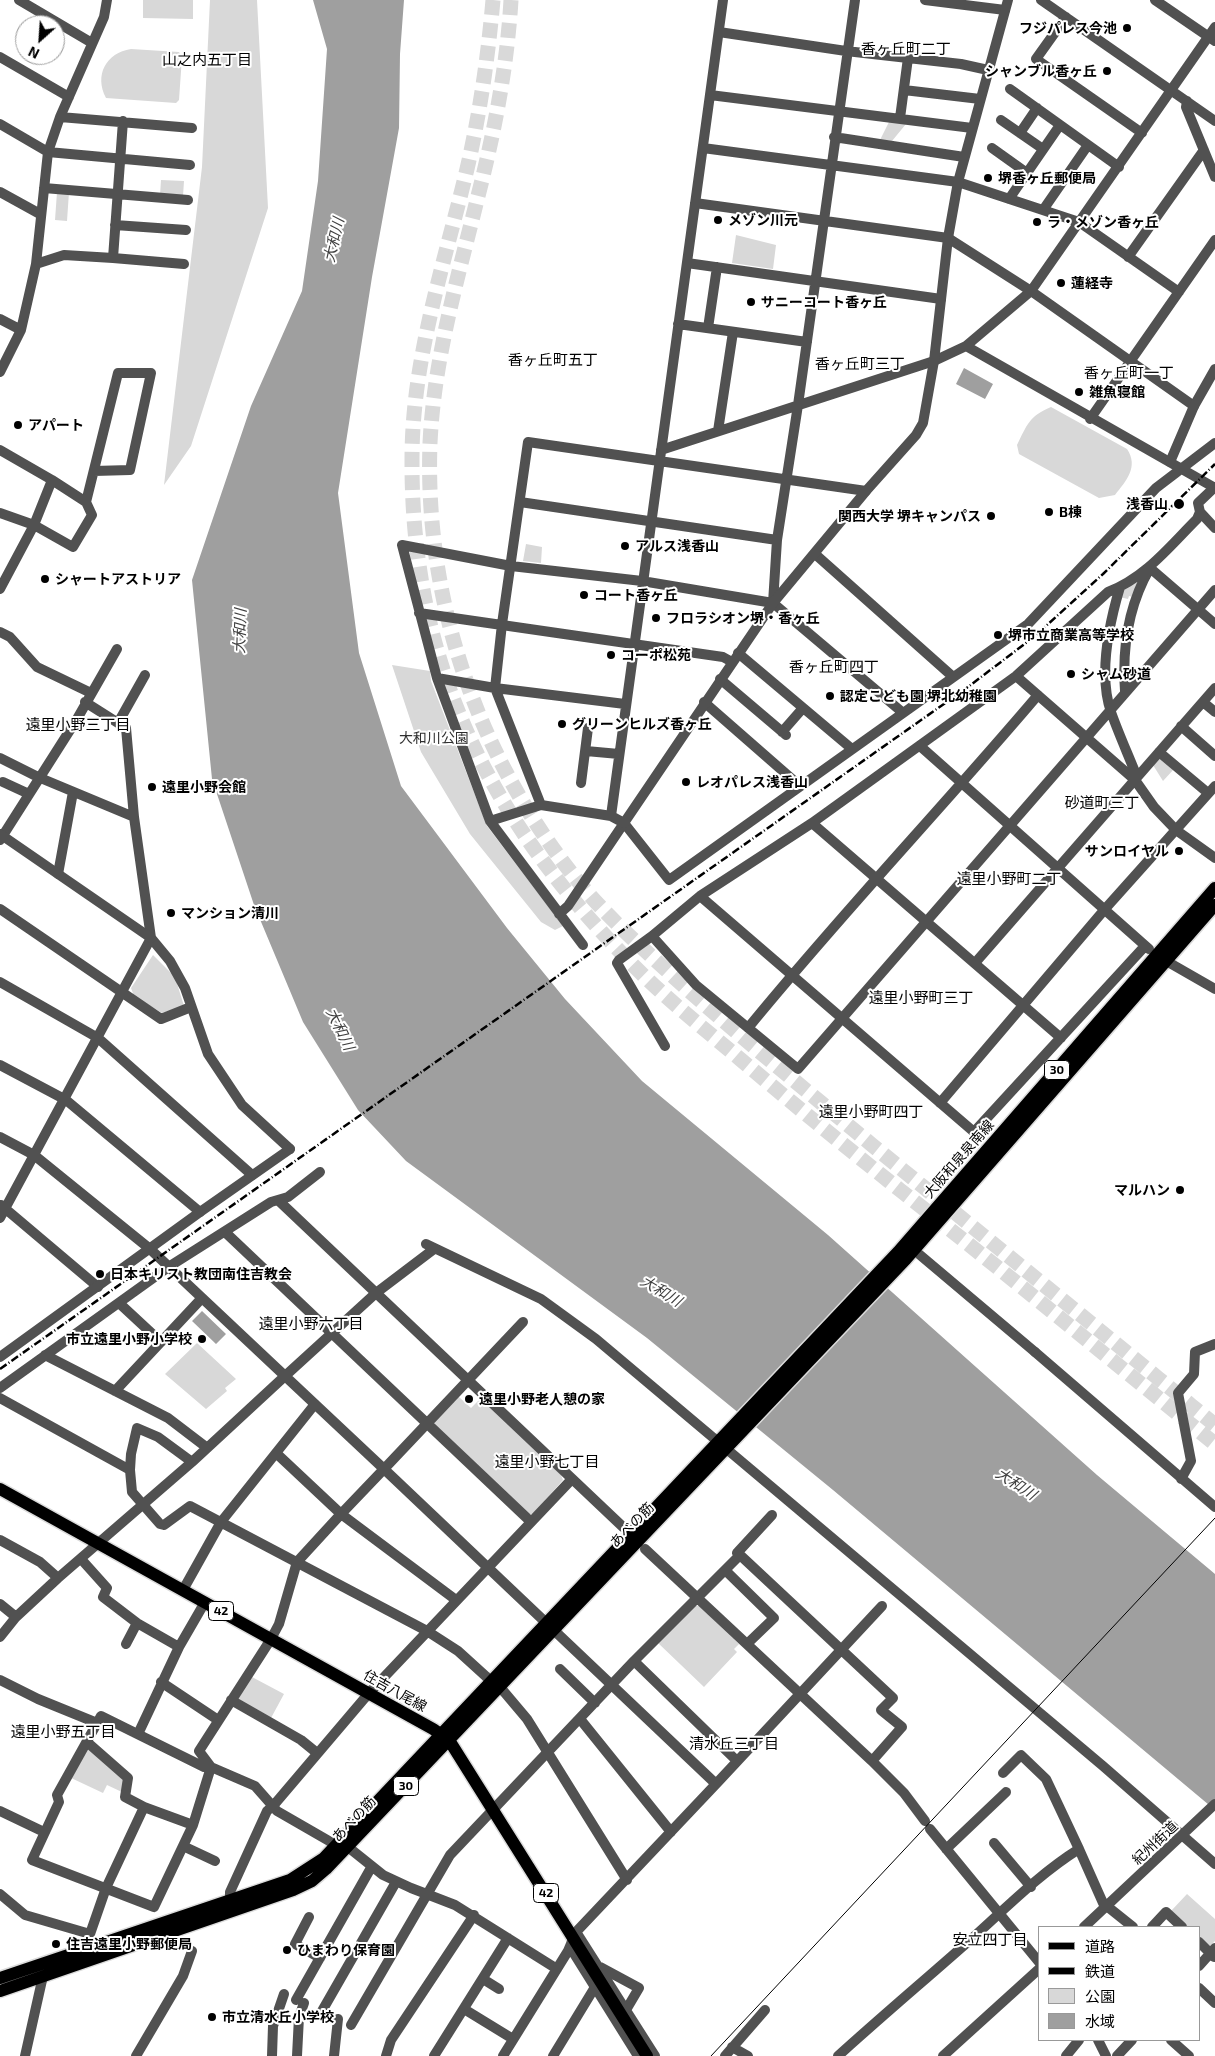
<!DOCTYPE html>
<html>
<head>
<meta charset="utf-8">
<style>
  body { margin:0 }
  #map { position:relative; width:1215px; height:2056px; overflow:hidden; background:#fff; font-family:"Exo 2","Noto Sans JP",sans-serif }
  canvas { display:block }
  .legend { position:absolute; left:1038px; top:1926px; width:162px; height:115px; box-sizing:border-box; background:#fff; border:1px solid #999; margin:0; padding:6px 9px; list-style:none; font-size:15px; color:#000 }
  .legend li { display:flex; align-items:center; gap:10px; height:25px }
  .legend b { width:25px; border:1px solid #999 }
  .north { position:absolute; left:15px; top:15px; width:50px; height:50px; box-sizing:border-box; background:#fff; border:1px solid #999; border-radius:50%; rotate:206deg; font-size:14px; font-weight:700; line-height:20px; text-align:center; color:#000 }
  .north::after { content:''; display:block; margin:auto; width:18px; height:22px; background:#000; clip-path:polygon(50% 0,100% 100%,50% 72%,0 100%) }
</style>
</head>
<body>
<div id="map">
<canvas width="1215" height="2056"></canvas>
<ul class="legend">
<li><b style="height:6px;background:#000"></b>道路</li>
<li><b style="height:6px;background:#000"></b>鉄道</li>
<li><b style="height:14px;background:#d8d8d8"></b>公園</li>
<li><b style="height:14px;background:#9f9f9f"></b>水域</li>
</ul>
<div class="north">N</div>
</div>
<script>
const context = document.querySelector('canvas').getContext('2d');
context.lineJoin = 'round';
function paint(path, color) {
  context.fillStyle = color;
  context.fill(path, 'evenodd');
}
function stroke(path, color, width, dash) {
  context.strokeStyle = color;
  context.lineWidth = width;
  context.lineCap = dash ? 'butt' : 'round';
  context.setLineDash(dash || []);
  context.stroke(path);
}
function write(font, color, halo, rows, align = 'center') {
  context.font = font + ' "Exo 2","Noto Sans JP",sans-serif';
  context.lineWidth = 4;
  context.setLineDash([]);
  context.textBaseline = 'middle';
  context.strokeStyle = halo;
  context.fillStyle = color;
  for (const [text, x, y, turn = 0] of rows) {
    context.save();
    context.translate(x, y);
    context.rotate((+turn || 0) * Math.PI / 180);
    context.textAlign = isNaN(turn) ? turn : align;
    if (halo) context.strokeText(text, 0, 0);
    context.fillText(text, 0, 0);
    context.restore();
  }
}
paint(new Path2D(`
  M 143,0 L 193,0 L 193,19 L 143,18 Z
  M 210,0 L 257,0 L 268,208 L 191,446 L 164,485 L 202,167 Z
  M 131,49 L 179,52 L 182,57 L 179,100 L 176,103 L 106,98 C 94,75 106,53 131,49 Z
  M 890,120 L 906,124 L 892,141 L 880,140 Z
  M 161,180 L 184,181 L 183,196 L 160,195 Z
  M 57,192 L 69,192 L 67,221 L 55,220 Z
  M 736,235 L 776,245 L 773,269 L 732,263 Z
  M 1051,407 L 1127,449 C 1139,467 1126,481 1115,495 L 1099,498 L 1019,454 L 1017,445 C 1027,425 1029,416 1051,407 Z
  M 526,544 L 542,547 L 541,563 L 523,561 Z
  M 1138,581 L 1133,597 L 1129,596 L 1128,599 L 1119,597 L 1122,589 Z
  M 392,665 L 430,671 L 431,681 L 487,826 L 563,926 L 555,930 L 541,922 L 470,834 L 421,752 Z
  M 1158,758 L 1162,758 L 1174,769 L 1163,781 L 1153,765 Z
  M 153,955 L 175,977 L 184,1006 L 162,1013 L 134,996 L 131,988 Z
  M 197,1343 L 236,1379 L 225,1388 L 227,1391 L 206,1409 L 165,1374 Z
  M 459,1397 L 471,1408 L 481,1398 L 561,1475 L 563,1480 L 533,1514 L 528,1514 L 435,1426 L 435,1421 Z
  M 691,1606 L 699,1606 L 739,1644 L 734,1649 L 737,1652 L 704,1687 L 657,1642 Z
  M 252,1677 L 284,1694 L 271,1718 L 239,1701 L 238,1696 Z
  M 86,1745 L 123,1776 L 124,1793 L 107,1785 L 103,1793 L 69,1777 Z
  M 1187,1894 L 1215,1919 L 1215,1941 L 1210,1946 L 1199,1940 L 1199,1927 L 1186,1927 L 1171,1911 Z`), '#d8d8d8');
paint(new Path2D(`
  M 313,0 L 404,0 L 400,54 L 399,128 L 372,277 L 338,493 L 359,653 L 401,786 L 507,928 L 565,999 L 642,1081 L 828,1235 L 1097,1475 L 1215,1574 L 1215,1810 L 833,1490 L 647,1338 L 406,1161 L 358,1110 L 303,1022 L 254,905 L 212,779 L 192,580 L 251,406 L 302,291 L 318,181 L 327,49 Z
  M 964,368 L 993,384 L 985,399 L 956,384 Z
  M 202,1311 L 226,1334 L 216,1344 L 192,1321 Z`), '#9f9f9f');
stroke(new Path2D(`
  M 493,0 C 488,57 480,113 467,169 C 444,265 412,359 412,459 C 411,669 492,824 638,970 C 670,1002 706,1030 740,1059 C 792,1103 846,1147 900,1190 C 1006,1273 1110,1359 1215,1444
  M 511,0 C 507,68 494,134 477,200 C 457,281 434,359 430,443 C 424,607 482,768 587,892 C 614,923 646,951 676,979 C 739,1036 806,1090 872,1145 C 986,1238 1101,1331 1215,1425`), '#d9d9d9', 15, [15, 8]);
const primary = new Path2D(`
  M 0,1489 L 433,1729 L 449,1740 L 647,2056
  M 0,1978 L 290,1880 L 324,1858 L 898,1252 L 1215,888
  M 0,1991 L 293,1890 L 312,1881 L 326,1869 L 906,1259 L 1215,905`);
stroke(primary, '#dbdbdb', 15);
stroke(new Path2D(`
  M 19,0 L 92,43
  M 925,0 L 1005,10
  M 1041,0 L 1215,121
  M 1155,0 L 1215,41
  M 1066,17 L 1036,59 L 1142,133
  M 719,32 L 846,51 L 961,64 L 988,70
  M 0,57 L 69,97
  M 1010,89 L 1119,167
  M 904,90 L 980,99
  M 710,95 L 972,128
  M 1187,101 L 1186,107 L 1215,177
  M 60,117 L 192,128
  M 900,118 L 908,58
  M 1001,120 L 1043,149
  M 0,124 L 48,152 L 190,165
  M 1020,133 L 1037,108
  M 834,137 L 964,157
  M 703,148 L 958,182 L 1079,222 L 1179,292
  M 992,148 L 1027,173
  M 44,188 L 188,200
  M 0,192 L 40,214
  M 1009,199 L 1060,125
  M 695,203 L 948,238 L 1031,291 L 1194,406
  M 1043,210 L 1088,145
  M 115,225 L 186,230
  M 1128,257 L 1204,150
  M 113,258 L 184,264
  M 687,263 L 941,299
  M 36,264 L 64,255 L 113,258 L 123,121
  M 0,319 L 21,330
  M 678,324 L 807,342
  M 708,328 L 717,267
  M 966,346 L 1215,488
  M 0,372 L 21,330 L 36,264 L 48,152 L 60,117 L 104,17 L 107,0
  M 1090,419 L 1215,240
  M 718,431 L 733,332
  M 0,450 L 52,480 L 34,525 L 0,589
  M 661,450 L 934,361 L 966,346 L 1031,291 L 1215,27
  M 52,480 L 86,502 L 118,373 L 151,373 L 130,470 L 94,471
  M 866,491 L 528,442 L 502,624 L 495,688 L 541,805 L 611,816 L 624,823 L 669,880 L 1028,624 L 1156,488 L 1215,443
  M 520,502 L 777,540
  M 1200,512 L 1198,503 L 1215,487
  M 0,513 L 34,525 L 73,547 L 92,515 L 86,502
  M 815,554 L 952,676
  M 1120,587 C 1109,624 1098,674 1111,712 C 1118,732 1127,752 1135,772 L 1135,780
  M 773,603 L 777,540 L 798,405 L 855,0
  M 419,613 L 723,657 L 732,662
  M 0,632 L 10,637 L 37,667 L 91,693
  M 738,653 L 852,749
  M 1016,676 L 1135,780 L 1154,807 L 1176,830 L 1215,858
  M 437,678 L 495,688 L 625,704
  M 720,679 L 786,735
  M 1125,691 C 1122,648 1128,606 1150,568 L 1215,624
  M 704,702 L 800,786
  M 1203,702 L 1215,712
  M 118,723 L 145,675
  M 1181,726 L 1215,756
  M 782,732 L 803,708
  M 920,746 L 1149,949
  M 586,751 L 619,754
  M 1159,752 L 1208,793
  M 0,758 L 38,777 L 134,817
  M 3,782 L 29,794
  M 581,783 L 588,728
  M 611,816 L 723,0
  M 490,821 L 541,805
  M 812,823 L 1061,1038
  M 0,840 L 77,719 L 117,649
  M 58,874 L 73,792
  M 700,896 L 974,1132 L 1145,946
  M 0,909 L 161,1019 L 191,1007
  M 559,914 L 568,906 L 624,823
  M 652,936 L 696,985 L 798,1069 L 1215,590
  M 151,938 L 170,961 L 185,988 L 208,1054 L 242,1105 L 290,1149
  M 583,945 L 490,821 L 437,678 L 402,545 L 511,566 L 642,581 L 773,603 L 902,712
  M 1161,958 L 1215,989
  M 975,963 L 1215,688
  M 0,982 L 98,1038 L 252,1175
  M 748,1028 C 841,914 943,807 1038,695
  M 665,1046 L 617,963 L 619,960 L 652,936 L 700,896 L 812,823 L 1016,676 L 1108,592 C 1146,577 1169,547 1197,519 L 1200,512 L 1215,528
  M 0,1065 L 66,1100 L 200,1212
  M 940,1103 L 1105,909 L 1215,786
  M 0,1137 L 34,1155 L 150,1249 L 285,1376 L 376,1293 L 434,1249
  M 279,1201 L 623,1527
  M 1,1205 L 98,1287
  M 0,1218 L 151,938 L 134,817 L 126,728 L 85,702
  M 225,1232 L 530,1521
  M 426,1244 L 541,1299 L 596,1339 L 1103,1766 L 1215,1864
  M 119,1303 L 161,1342
  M 1035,1352 L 1215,1507
  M 45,1355 L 168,1418 L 206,1447
  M 0,1388 L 170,1266 L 271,1202 L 288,1197 L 320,1172
  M 115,1391 L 202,1298
  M 0,1398 L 130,1470 L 132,1492 L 160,1524 L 164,1525 L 190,1506 L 427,1631 L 458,1651 L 491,1681
  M 276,1453 L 341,1514 L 384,1469 L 716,1784 L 576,1932 L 568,1951 L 503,2056
  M 130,1470 L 131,1454 L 137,1428 L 158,1437 L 192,1462
  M 1181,1479 L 1191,1461 L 1178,1393 L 1194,1374 L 1195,1352 L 1215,1344
  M 0,1540 L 40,1562 L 58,1578
  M 645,1549 L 872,1761 L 904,1793 L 925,1821
  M 740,1555 L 893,1698 L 881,1710 L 902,1727 L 872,1761
  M 81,1559 L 107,1588 L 103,1597 L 137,1623 L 179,1647
  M 725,1570 L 774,1618 L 747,1644
  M 183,1590 L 221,1522 L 315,1404
  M 0,1604 L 16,1617
  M 0,1637 L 16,1617 L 58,1578 L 192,1462 L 285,1376 L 384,1469 L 523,1322
  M 126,1644 L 137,1623
  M 634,1661 L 737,1761
  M 560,1669 L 595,1703
  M 0,1680 L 38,1699 L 97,1723
  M 161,1682 L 218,1720
  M 500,1687 L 527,1719 L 627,1880
  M 231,1700 L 301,1740 L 317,1753
  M 580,1719 L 671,1832
  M 138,1734 L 179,1647 L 205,1602
  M 87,1742 L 128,1778 L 125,1797 L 144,1807
  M 716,1784 L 882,1606
  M 0,1811 L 44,1832
  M 193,1825 L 154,1907 L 32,1860 L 59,1802 L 57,1795 L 101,1716 L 204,1767 L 211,1767 L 199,1751 L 271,1639 L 279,1624 L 297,1562 L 341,1514 L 456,1600
  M 930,1829 L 1039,1962
  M 994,1843 L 1031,1887
  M 183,1846 L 215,1861
  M 348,1847 L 383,1875 L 411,1888 L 455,1905 L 557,1969
  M 946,1849 L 1006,1792
  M 1079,1849 L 1103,1903 L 1133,1927
  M 0,1894 L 25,1915 L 90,1934 L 106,1888 L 144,1807 L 193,1825 L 211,1767 L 255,1786 L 277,1811 L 336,1845
  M 230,1900 L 230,1892 L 267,1811 L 273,1806 L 369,1693 L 572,1479
  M 309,1917 L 295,1944 L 320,1958
  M 1084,1927 L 1215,1804
  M 1152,1927 L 1166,1912 L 1182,1927
  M 578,1935 L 655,2056
  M 1199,1942 L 1214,1957
  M 570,1947 L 638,2056
  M 1199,1966 L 1215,1948
  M 600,1967 L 639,1988 L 626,2010
  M 483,1979 L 499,1989
  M 1199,1988 L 1215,2003
  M 296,2000 L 372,1866
  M 464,2009 L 513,2039
  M 322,2011 L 396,1882
  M 351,2025 L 450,1855 L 634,1661 L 740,1555 L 737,1553 L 772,1515
  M 1098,2040 L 1106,2056
  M 1171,2040 L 1189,2056
  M 732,2047 L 748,2056
  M 25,2056 L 43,1976
  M 136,2056 L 183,1976 L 192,1951
  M 272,2056 L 273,2026 L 284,1994
  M 297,2056 L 299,2017 L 304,2003
  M 334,2056 L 338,2019
  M 386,2056 L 391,2040 L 474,1915
  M 434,2056 L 508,1938
  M 553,2056 L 595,1987
  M 725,2056 L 765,2010
  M 838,2056 C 881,2017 926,1979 969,1941 C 1005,1909 1039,1874 1079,1849 L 1046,1779 L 1021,1755 L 1003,1773
  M 943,2056 L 1039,1969
  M 1066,2056 L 1079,2040
  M 1117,2056 L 1132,2040`), '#515151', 10);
stroke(new Path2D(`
  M 1170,462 L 1194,406 L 1215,369
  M 624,823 L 773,603 L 866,491 L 916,435 L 923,423 L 934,361 L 948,238 L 958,182 L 1008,0
  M 0,834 L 151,938
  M 920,1255 L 1035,1352
  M 0,1357 L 200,1212 L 290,1149`), '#515151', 10);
stroke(primary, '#000', 12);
stroke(new Path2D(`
  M 711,2056 L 1215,1518`), '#000', 1);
stroke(new Path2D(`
  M 0,1369 L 968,687 L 1035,636 L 1103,574 L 1215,464`), '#000', 2.5, [8, 2.5, 1, 2.5]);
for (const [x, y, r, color] of [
  [1127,28,5,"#000"],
  [1107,71,5,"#000"],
  [988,178,5,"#000"],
  [718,220,5,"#000"],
  [1037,222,5,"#000"],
  [1061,283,5,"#000"],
  [751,302,5,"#000"],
  [1079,392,5,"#000"],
  [18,425,5,"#000"],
  [1179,504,6,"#000"],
  [1049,512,5,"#000"],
  [991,516,5,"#000"],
  [625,546,5,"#000"],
  [45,579,5,"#000"],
  [584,595,5,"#000"],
  [656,618,5,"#000"],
  [998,635,5,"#000"],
  [611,655,5,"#000"],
  [1071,674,5,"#000"],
  [830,696,5,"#000"],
  [562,724,5,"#000"],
  [686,782,5,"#000"],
  [152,787,5,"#000"],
  [1179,851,5,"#000"],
  [171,913,5,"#000"],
  [1180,1190,5,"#000"],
  [100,1274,5,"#000"],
  [202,1339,5,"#000"],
  [469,1399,5,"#000"],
  [56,1944,5,"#000"],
  [287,1950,5,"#000"],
  [212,2017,5,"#000"]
]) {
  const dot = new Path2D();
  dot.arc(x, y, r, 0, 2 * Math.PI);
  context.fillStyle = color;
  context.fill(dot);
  stroke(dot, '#fff', 2);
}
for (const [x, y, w] of [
  [1057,1070,25],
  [221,1611,25],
  [406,1786,25],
  [546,1893,25]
]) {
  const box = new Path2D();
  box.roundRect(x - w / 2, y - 9.5, w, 19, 4);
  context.fillStyle = '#fff';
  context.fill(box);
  stroke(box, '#000', 1);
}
write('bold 12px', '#000', null, [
  ["30",1057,1070],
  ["42",221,1611],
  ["30",406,1786],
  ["42",546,1893]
]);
write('bold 14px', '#000', '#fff', [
  ["フジパレス今池",1117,28,"right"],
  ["シャンブル香ヶ丘",1097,71,"right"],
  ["堺香ヶ丘郵便局",998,178],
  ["メゾン川元",728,220],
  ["ラ・メゾン香ヶ丘",1047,222],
  ["蓮経寺",1071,283],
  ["サニーコート香ヶ丘",761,302],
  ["雑魚寝館",1089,392],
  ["アパート",28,425],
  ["浅香山",1168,504,"right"],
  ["B棟",1059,512],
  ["関西大学 堺キャンパス",981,516,"right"],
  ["アルス浅香山",635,546],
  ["シャートアストリア",55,579],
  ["コート香ヶ丘",594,595],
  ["フロラシオン堺・香ヶ丘",666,618],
  ["堺市立商業高等学校",1008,635],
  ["コーポ松苑",621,655],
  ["シャム砂道",1081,674],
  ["認定こども園 堺北幼稚園",840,696],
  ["グリーンヒルズ香ヶ丘",572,724],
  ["レオパレス浅香山",696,782],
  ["遠里小野会館",162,787],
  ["サンロイヤル",1169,851,"right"],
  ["マンション清川",181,913],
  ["マルハン",1170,1190,"right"],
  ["日本キリスト教団南住吉教会",110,1274],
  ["市立遠里小野小学校",192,1339,"right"],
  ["遠里小野老人憩の家",479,1399],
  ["住吉遠里小野郵便局",66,1944],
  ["ひまわり保育園",297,1950],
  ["市立清水丘小学校",222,2017]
], 'left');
write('14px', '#2f2f2f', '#fff', [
  ["大和川公園",434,738]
]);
write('14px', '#000', '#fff', [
  ["大阪和泉泉南線",959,1159,-49],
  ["あべの筋",632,1525,-46],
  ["住吉八尾線",395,1691,29],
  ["あべの筋",354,1819,-47],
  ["紀州街道",1155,1843,-43]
]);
write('15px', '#000', '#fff', [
  ["香ヶ丘町二丁",906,49],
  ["山之内五丁目",207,60],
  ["香ヶ丘町五丁",553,360],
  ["香ヶ丘町三丁",860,364],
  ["香ヶ丘町一丁",1129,373],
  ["香ヶ丘町四丁",834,667],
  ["遠里小野三丁目",78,725],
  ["砂道町三丁",1102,803],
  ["遠里小野町二丁",1009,879],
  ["遠里小野町三丁",921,998],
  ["遠里小野町四丁",871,1112],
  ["遠里小野六丁目",311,1324],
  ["遠里小野七丁目",547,1462],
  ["遠里小野五丁目",63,1732],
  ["清水丘三丁目",734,1744],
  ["安立四丁目",990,1940]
]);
write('italic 15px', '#404040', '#fff', [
  ["大和川",334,240,-77],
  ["大和川",240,631,-88],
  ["大和川",340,1029,64],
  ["大和川",661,1291,31],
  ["大和川",1016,1484,33]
]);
</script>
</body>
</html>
